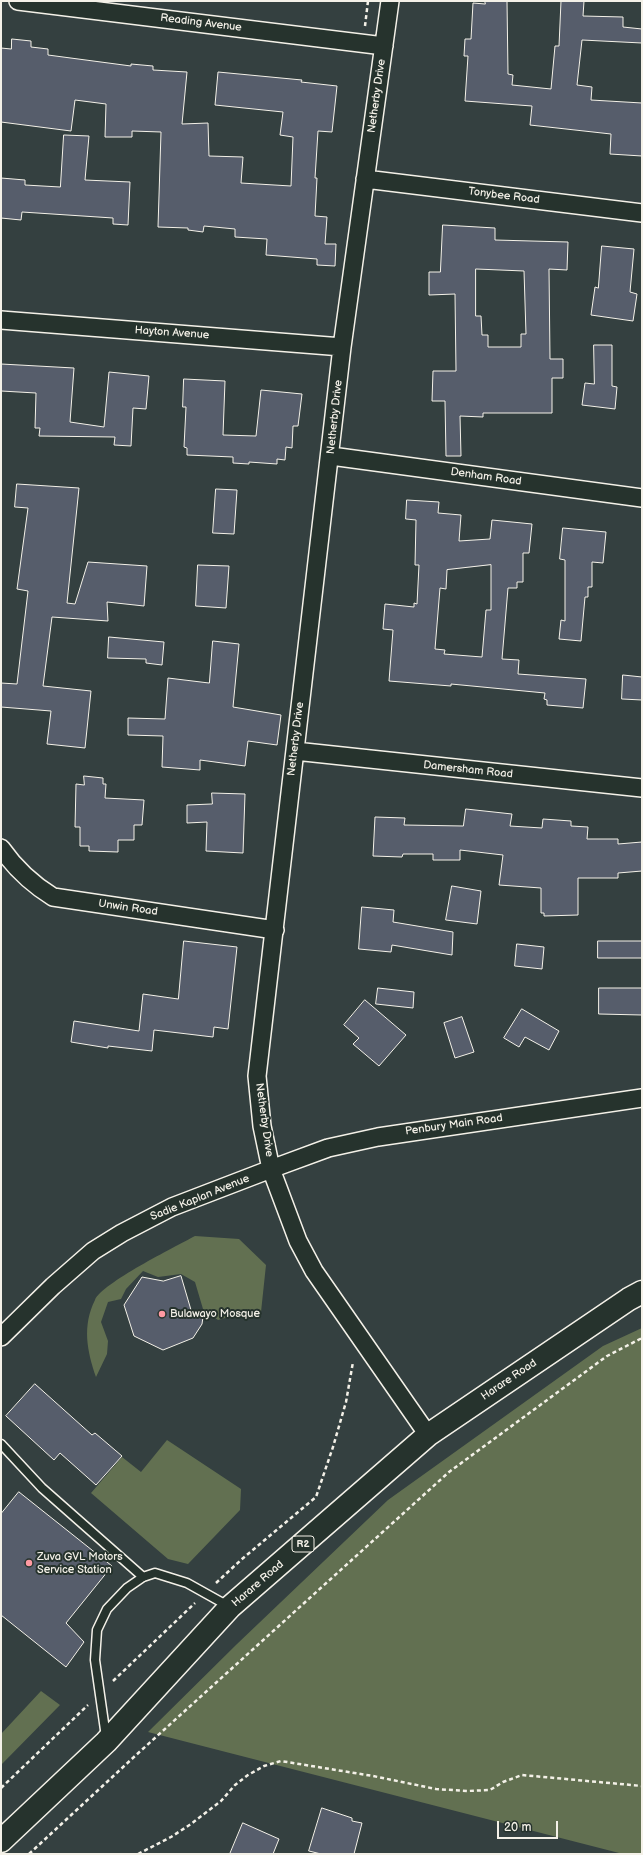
<!DOCTYPE html>
<html>
<head>
<meta charset="utf-8">
<style>
  body { margin:0 }
  #map { position:relative; width:643px; height:1855px; overflow:hidden; background:#344040; font-family:"Balsamiq Sans",sans-serif }
  canvas { display:block }
  .frame { position:absolute; inset:0; border:2px solid #f4f1e8; pointer-events:none }
  .scale { position:absolute; left:497px; top:1821px; width:61px; height:18px; box-sizing:border-box; border:2px solid #f4f1e8; border-top:0; padding-left:5px; font-size:12px; line-height:14px; white-space:nowrap; color:#f4f1e8; -webkit-text-stroke:3px #26332d; paint-order:stroke }
</style>
</head>
<body>
<div id="map">
<canvas width="643" height="1855"></canvas>
<div class="frame"></div>
<div class="scale">20 m</div>
</div>
<script>
const context = document.querySelector('canvas').getContext('2d');
context.lineJoin = 'round';
function paint(path, color) {
  context.fillStyle = color;
  context.fill(path, 'evenodd');
}
function stroke(path, color, width, dash) {
  context.strokeStyle = color;
  context.lineWidth = width;
  context.lineCap = dash ? 'butt' : 'round';
  context.setLineDash(dash || []);
  context.stroke(path);
}
function write(font, color, halo, rows, align = 'center') {
  context.font = font + ' "Balsamiq Sans",sans-serif';
  context.lineWidth = 4;
  context.setLineDash([]);
  context.textBaseline = 'middle';
  context.strokeStyle = halo;
  context.fillStyle = color;
  for (const [text, x, y, turn = 0] of rows) {
    context.save();
    context.translate(x, y);
    context.rotate((+turn || 0) * Math.PI / 180);
    context.textAlign = isNaN(turn) ? turn : align;
    if (halo) context.strokeText(text, 0, 0);
    context.fillText(text, 0, 0);
    context.restore();
  }
}
paint(new Path2D(`
  M 195,1236 L 239,1239 L 266,1265 L 261,1312 L 239,1314 L 218,1320 L 203,1309 L 195,1282 L 181,1274 L 158,1277 L 143,1271 L 126,1289 L 121,1299 L 108,1302 L 101,1322 L 108,1341 L 107,1354 L 96,1377 C 87,1351 82,1326 95,1300 C 102,1283 175,1247 195,1236 Z
  M 642,1328 L 642,1854 L 623,1854 L 148,1732 L 237,1644 L 388,1500 L 603,1346 Z
  M 167,1440 L 241,1489 L 240,1510 L 188,1564 L 168,1559 L 91,1493 L 122,1457 L 141,1472 Z
  M 41,1691 L 60,1705 L 1,1765 L 1,1734 Z`), '#627051');
const building = new Path2D(`
  M 485,1 L 507,1 L 508,74 L 513,75 L 512,85 L 551,89 L 555,46 L 559,46 L 561,1 L 584,1 L 583,16 L 623,17 L 623,27 L 642,29 L 642,43 L 582,40 L 577,85 L 592,87 L 591,100 L 642,103 L 642,156 L 610,154 L 611,134 L 530,125 L 532,106 L 465,101 L 468,56 L 464,56 L 465,39 L 471,39 L 473,3 L 485,4 Z
  M 12,39 L 31,41 L 31,47 L 48,49 L 48,55 L 131,66 L 131,64 L 153,66 L 153,70 L 187,72 L 182,124 L 208,123 L 209,156 L 243,157 L 241,183 L 291,186 L 293,137 L 280,135 L 283,112 L 215,105 L 218,72 L 302,80 L 301,82 L 337,86 L 332,132 L 318,131 L 315,178 L 317,178 L 315,216 L 327,217 L 325,244 L 336,244 L 335,266 L 317,265 L 317,259 L 266,255 L 267,239 L 235,237 L 235,229 L 204,226 L 203,232 L 188,230 L 188,228 L 158,227 L 161,132 L 132,131 L 132,137 L 105,137 L 106,104 L 75,100 L 71,131 L 1,122 L 1,48 L 11,49 Z
  M 64,135 L 89,136 L 85,180 L 130,182 L 128,225 L 113,224 L 113,218 L 22,212 L 21,220 L 1,218 L 1,178 L 25,180 L 25,185 L 60,187 Z
  M 443,225 L 495,228 L 495,240 L 568,242 L 567,270 L 549,269 L 550,359 L 563,359 L 563,378 L 552,378 L 552,413 L 483,413 L 483,417 L 460,416 L 461,456 L 446,456 L 445,401 L 432,401 L 433,371 L 456,371 L 455,294 L 429,295 L 429,272 L 440,272 ZM 476,269 L 524,271 L 526,334 L 521,334 L 521,347 L 488,347 L 488,335 L 482,335 L 481,316 L 476,316 Z
  M 602,246 L 634,249 L 630,292 L 637,294 L 633,321 L 591,315 L 595,287 L 598,288 Z
  M 594,345 L 612,345 L 612,386 L 617,387 L 615,409 L 582,405 L 585,383 L 594,384 Z
  M 1,364 L 74,368 L 70,422 L 104,427 L 109,372 L 149,376 L 146,409 L 133,408 L 131,446 L 114,445 L 115,437 L 39,436 L 40,428 L 35,428 L 36,393 L 1,391 Z
  M 184,379 L 225,381 L 223,435 L 256,436 L 261,390 L 302,394 L 298,426 L 293,426 L 292,448 L 286,447 L 285,460 L 277,459 L 277,464 L 249,462 L 249,464 L 233,463 L 233,457 L 187,455 L 187,448 L 184,447 L 186,407 L 183,407 Z
  M 17,484 L 79,488 L 67,603 L 75,604 L 88,562 L 147,566 L 144,606 L 107,602 L 108,621 L 52,617 L 43,686 L 91,691 L 85,748 L 47,744 L 51,711 L 1,707 L 1,683 L 17,684 L 28,591 L 17,589 L 28,508 L 15,507 Z
  M 216,489 L 237,490 L 234,534 L 213,533 Z
  M 407,500 L 439,502 L 438,513 L 461,515 L 459,541 L 490,539 L 492,520 L 532,524 L 529,553 L 523,553 L 523,582 L 517,582 L 517,588 L 508,588 L 502,659 L 519,660 L 518,674 L 586,679 L 583,708 L 547,705 L 547,700 L 544,699 L 545,693 L 451,684 L 451,686 L 389,681 L 393,630 L 383,629 L 385,604 L 414,607 L 414,603 L 417,604 L 419,565 L 415,565 L 416,520 L 406,519 ZM 491,565 L 491,610 L 486,610 L 482,657 L 444,654 L 445,650 L 435,649 L 440,588 L 446,589 L 447,570 Z
  M 563,528 L 606,532 L 603,563 L 592,562 L 592,587 L 588,587 L 588,597 L 585,597 L 581,641 L 559,639 L 561,620 L 565,621 L 565,560 L 560,559 Z
  M 198,565 L 229,566 L 226,608 L 196,606 Z
  M 109,637 L 164,642 L 162,665 L 146,663 L 146,659 L 108,658 Z
  M 213,641 L 239,644 L 233,707 L 281,715 L 277,745 L 248,741 L 245,766 L 200,760 L 200,770 L 162,767 L 163,736 L 128,735 L 128,718 L 165,719 L 168,678 L 209,683 Z
  M 623,675 L 642,677 L 642,700 L 622,699 Z
  M 84,776 L 103,778 L 103,784 L 106,784 L 105,798 L 144,800 L 142,825 L 134,825 L 134,840 L 118,840 L 118,852 L 89,851 L 89,846 L 80,846 L 80,827 L 75,827 L 76,784 L 84,785 Z
  M 212,793 L 245,794 L 243,853 L 206,851 L 207,822 L 187,823 L 187,805 L 212,804 Z
  M 466,809 L 512,814 L 510,826 L 542,828 L 543,819 L 571,821 L 571,826 L 588,827 L 587,839 L 618,839 L 618,844 L 642,842 L 642,871 L 618,873 L 618,878 L 578,878 L 578,915 L 544,916 L 544,913 L 541,913 L 541,888 L 499,885 L 503,855 L 460,850 L 460,860 L 433,860 L 433,854 L 403,854 L 402,857 L 373,856 L 375,817 L 405,818 L 404,825 L 463,826 Z
  M 452,886 L 481,891 L 477,924 L 446,920 Z
  M 362,907 L 394,910 L 393,922 L 453,932 L 452,955 L 392,945 L 391,952 L 359,949 Z
  M 184,941 L 237,947 L 228,1029 L 214,1027 L 213,1037 L 154,1030 L 152,1051 L 108,1046 L 108,1048 L 71,1042 L 74,1021 L 139,1031 L 143,994 L 178,999 Z
  M 598,941 L 642,941 L 642,958 L 598,958 Z
  M 517,944 L 544,947 L 542,969 L 515,966 Z
  M 378,988 L 414,992 L 413,1008 L 376,1004 Z
  M 599,988 L 642,988 L 642,1015 L 599,1014 Z
  M 365,1000 L 406,1035 L 379,1066 L 353,1044 L 359,1038 L 344,1025 Z
  M 522,1009 L 559,1031 L 549,1050 L 525,1037 L 519,1047 L 504,1038 Z
  M 462,1017 L 474,1052 L 455,1058 L 444,1023 Z
  M 181,1276 L 191,1310 L 203,1317 L 202,1324 L 193,1338 L 163,1350 L 134,1336 L 124,1305 L 142,1277 L 163,1281 Z
  M 35,1384 L 92,1435 L 95,1433 L 122,1456 L 96,1485 L 60,1453 L 54,1460 L 6,1416 Z
  M 19,1492 L 112,1566 L 66,1623 L 84,1642 L 66,1667 L 1,1615 L 1,1514 Z
  M 322,1808 L 352,1818 L 352,1821 L 362,1823 L 354,1854 L 321,1854 L 309,1851 Z
  M 243,1823 L 279,1839 L 273,1854 L 230,1854 Z`);
paint(building, '#565d6b');
stroke(building, '#f4f1e8', 1);
const service = new Path2D(`
  M 1,1444 L 42,1488 L 143,1577
  M 106,1737 L 95,1660 L 97,1630 L 107,1609 L 127,1588 L 143,1577 L 155,1573 L 187,1583 L 230,1607`);
const minor = new Path2D(`
  M 18,1 L 384,46
  M 390,1 L 342,347 L 257,1076 L 262,1126 L 271,1169 L 298,1241 L 314,1271 L 428,1435
  M 365,179 L 642,213
  M 1,320 L 342,347
  M 331,456 L 642,498
  M 295,751 L 642,788
  M 1,848 C 15,868 32,884 53,897 L 275,930
  M 1,1337 L 53,1286 L 93,1251 L 122,1233 L 172,1207 L 271,1169 L 328,1148 L 378,1137 L 642,1098`);
const trunk = new Path2D(`
  M 1,1841 L 106,1742 L 230,1607 L 428,1435 L 629,1299 L 642,1292`);
stroke(service, '#f4f1e8', 11);
stroke(minor, '#f4f1e8', 20);
stroke(trunk, '#f4f1e8', 25);
stroke(new Path2D(`
  M 365,26 L 368,1
  M 216,1583 L 242,1559 L 316,1497 L 333,1447 L 346,1402 L 353,1362
  M 113,1681 L 195,1603
  M 1,1788 L 88,1705
  M 29,1854 L 135,1756 L 449,1472 L 607,1356 L 642,1338
  M 138,1854 L 171,1837 L 191,1824 L 221,1801 L 235,1785 L 248,1775 L 264,1766 L 281,1761 L 373,1776 L 436,1789 L 467,1791 L 490,1790 L 503,1782 L 522,1775 L 642,1786`), '#f4f1e8', 2.5, [4, 3]);
stroke(service, '#26332d', 8);
stroke(minor, '#26332d', 17);
stroke(trunk, '#26332d', 22);
for (const [x, y, r, color] of [
  [162,1314,4,"#ff9aa2"],
  [29,1563,4,"#ff9aa2"]
]) {
  const dot = new Path2D();
  dot.arc(x, y, r, 0, 2 * Math.PI);
  context.fillStyle = color;
  context.fill(dot);
  stroke(dot, '#26332d', 1.5);
}
for (const [x, y, w] of [
  [303,1544,22]
]) {
  const box = new Path2D();
  box.roundRect(x - w / 2, y - 8, w, 16, 3);
  context.fillStyle = '#26332d';
  context.fill(box);
  stroke(box, '#f4f1e8', 1);
}
write('bold 10px', '#f4f1e8', null, [
  ["R2",303,1544]
]);
write('11px', '#f4f1e8', '#26332d', [
  ["Reading Avenue",201,23,7],
  ["Netherby Drive",377,96,-82],
  ["Tonybee Road",504,196,7],
  ["Hayton Avenue",172,333,4],
  ["Netherby Drive",335,417,-84],
  ["Denham Road",486,477,8],
  ["Netherby Drive",296,739,-83],
  ["Damersham Road",468,770,6],
  ["Unwin Road",128,908,8],
  ["Netherby Drive",264,1120,82],
  ["Penbury Main Road",454,1125,-8],
  ["Sadie Kaplan Avenue",200,1198,-22],
  ["Harare Road",509,1380,-34],
  ["Harare Road",258,1584,-41]
]);
write('11px', '#f4f1e8', '#26332d', [
  ["Bulawayo Mosque",170,1314],
  ["Zuva GVL Motors",37,1557],
  ["Service Station",37,1570]
], 'left');
</script>
</body>
</html>
